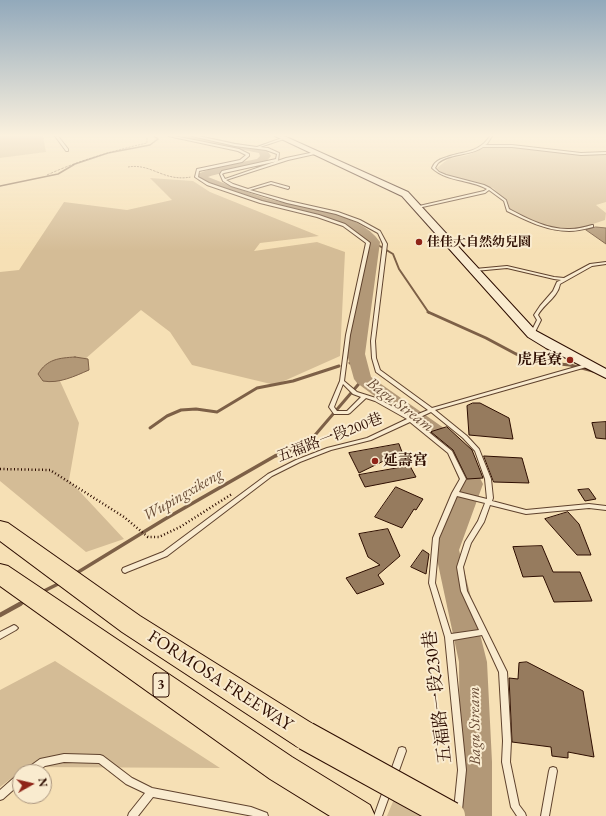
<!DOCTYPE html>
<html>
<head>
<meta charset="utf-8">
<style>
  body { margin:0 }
  #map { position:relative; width:606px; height:816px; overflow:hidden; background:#f6e0b5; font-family:"EB Garamond",serif }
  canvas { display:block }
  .north { position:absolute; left:12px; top:764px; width:40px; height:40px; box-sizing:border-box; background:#f9ebcf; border:1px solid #a7927c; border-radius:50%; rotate:82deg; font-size:11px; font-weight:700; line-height:16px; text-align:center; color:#2d0d00 }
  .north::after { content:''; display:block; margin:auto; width:14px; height:18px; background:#8f2418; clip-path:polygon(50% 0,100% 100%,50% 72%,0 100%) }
</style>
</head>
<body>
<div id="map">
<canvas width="606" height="816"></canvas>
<div class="north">N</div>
</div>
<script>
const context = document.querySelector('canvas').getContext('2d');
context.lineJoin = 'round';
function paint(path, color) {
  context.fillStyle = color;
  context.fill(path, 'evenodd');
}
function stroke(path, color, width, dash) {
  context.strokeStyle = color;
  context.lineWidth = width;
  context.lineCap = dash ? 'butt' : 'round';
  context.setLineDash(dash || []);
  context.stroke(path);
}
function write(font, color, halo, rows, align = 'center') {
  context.font = font + ' "EB Garamond","Noto Serif TC",serif';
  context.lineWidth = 4;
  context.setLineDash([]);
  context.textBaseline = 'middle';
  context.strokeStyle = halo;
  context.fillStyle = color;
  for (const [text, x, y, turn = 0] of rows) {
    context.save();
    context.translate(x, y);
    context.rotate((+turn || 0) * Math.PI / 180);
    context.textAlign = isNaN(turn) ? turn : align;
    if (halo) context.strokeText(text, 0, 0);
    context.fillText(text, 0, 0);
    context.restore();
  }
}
paint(new Path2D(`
  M 0,136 L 43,136 L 46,152 L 0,158 Z
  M 490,145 L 590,155 L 606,154 L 606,202 L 596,205 L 606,213 L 605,220 L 578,229 L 559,229 L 548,227 L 510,210 L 506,201 L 493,188 L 443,174 L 437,168 L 448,159 L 468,155 Z
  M 150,178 L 193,181 L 210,192 L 319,236 L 260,243 L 254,251 L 317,242 L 345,252 L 340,356 L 275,385 L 192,365 L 170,332 L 141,310 L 60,381 L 79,423 L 69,480 L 124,539 L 86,552 L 0,481 L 0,272 L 19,270 L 64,202 L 127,210 L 172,200 Z
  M 55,661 L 220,768 L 26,767 L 0,787 L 0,690 Z
  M 404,775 L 449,816 L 387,816 Z`), '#d4bc96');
const water = new Path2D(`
  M 596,227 L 606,228 L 606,244 L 586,230 Z
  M 75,357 L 88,359 L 89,370 C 75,376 59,384 43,381 L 38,374 C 47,359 59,358 75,357 Z`);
paint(water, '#b29877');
stroke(water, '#7d6047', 1);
stroke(new Path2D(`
  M 0,186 L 58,174 L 75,164 L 108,153 L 150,145 L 158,139 L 154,136`), '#7d6047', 1.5);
stroke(new Path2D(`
  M 373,242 L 393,254 L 399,269 L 429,313`), '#7d6047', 2);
stroke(new Path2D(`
  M 428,312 L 486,338 L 516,354 L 548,363 L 570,365 L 593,371
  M 350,363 L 358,360
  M 150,428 L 167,416 L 181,410 L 196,409 L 217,412 L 257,388 L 293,381 L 339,366
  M 310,441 L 363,379`), '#7d6047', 3);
stroke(new Path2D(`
  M 75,574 L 165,519 L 275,456 L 308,444 L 311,440
  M 42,592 L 60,583
  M 18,605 L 26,601`), '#7d6047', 3.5);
stroke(new Path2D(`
  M 0,615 L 20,604`), '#7d6047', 4.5);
paint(new Path2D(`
  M 182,136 L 203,136 L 266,149 L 271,156 C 260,171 226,170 208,177 C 227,184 246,192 265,198 C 299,208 358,210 380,242 L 365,354 L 371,377 L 461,440 L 483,484 L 459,550 L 487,662 L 492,762 L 492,816 L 458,816 L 460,762 L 459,662 L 435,550 L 461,484 L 446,449 L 357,383 L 354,379 L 347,354 L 366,243 L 346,227 L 315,216 L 259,203 L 199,181 L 196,176 L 197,174 L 216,167 L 257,159 L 260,156 L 259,153 L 187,139 Z`), '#b29877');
const building = new Path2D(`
  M 473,403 L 480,403 L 509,418 L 513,439 L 469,435 L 467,406 Z
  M 606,422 L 606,439 L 596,438 L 592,423 Z
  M 447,427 L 472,450 L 483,478 L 467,479 L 453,450 L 431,432 Z
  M 399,444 L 402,452 L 359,473 L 349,453 Z
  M 484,456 L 522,458 L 529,483 L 494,482 Z
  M 410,466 L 416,477 L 365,487 L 359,475 Z
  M 396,487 L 423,499 L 416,510 L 414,509 L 402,528 L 375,517 Z
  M 589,489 L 596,499 L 585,501 L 578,490 Z
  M 568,512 L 579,524 L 591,555 L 577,555 L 545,519 Z
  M 388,529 L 400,556 L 378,575 L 384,584 L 357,594 L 346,578 L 380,565 L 368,557 L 359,534 Z
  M 542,546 L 553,572 L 580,572 L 592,601 L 554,602 L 543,576 L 523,577 L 513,547 Z
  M 423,550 L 429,554 L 426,574 L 411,567 Z
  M 527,662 L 583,691 L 594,757 L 568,752 L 568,758 L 552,756 L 551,747 L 512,742 L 509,678 L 518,679 L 519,663 Z`);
paint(building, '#967b5e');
stroke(building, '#2d0d00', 1);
const lane = new Path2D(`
  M 55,136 L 58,136 L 68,149 L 68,151 L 66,151 Z
  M 168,136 L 174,136 L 239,149 L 249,154 L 249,156 L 242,162 L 199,171 L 198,177 L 209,183 L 262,201 L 319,215 L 345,224 L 369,242 L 370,243 L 350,335 L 344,381 L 357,392 L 379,399 L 411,417 L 428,410 L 376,372 L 372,358 L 371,341 L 383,244 L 378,233 L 358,222 L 336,214 L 287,203 L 231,186 L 223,181 L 220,174 L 222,171 L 276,159 L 277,154 L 266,150 L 235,146 L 192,136 L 198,136 L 235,144 L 257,147 L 282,138 L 284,139 L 260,147 L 268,148 L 279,153 L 278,161 L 224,173 L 222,174 L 225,179 L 286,158 L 315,152 L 315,154 L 288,160 L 226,180 L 233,184 L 248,189 L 271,182 L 289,187 L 289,188 L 288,189 L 271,184 L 250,190 L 289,201 L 338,212 L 360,220 L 380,231 L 387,244 L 375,341 L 376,358 L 380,370 L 432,408 L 586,364 L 588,364 L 590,365 L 590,366 L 435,410 L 467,436 L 479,449 L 491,479 L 493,498 L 492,501 L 526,510 L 589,504 L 606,506 L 606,510 L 589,508 L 526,514 L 490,505 L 484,522 L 471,543 L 463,567 L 467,591 L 507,672 L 511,741 L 510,762 L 519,805 L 525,813 L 526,816 L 517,816 L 511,807 L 502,762 L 503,741 L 499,672 L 482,635 L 453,640 L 466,770 L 462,810 L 461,813 L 458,814 L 455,813 L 454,810 L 458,770 L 445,637 L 429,583 L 433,538 L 452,493 L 460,479 L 448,453 L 410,422 L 371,440 L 331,450 L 300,462 L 272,476 L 167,556 L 127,572 L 125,573 L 123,572 L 122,570 L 123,568 L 163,552 L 268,474 L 296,460 L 327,448 L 367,438 L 407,419 L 375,401 L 366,398 L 350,413 L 348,414 L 334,414 L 329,407 L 340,381 L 346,335 L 366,243 L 343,226 L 317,217 L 260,203 L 207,185 L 195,177 L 197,169 L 240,160 L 246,155 L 238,151 ZM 343,384 L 353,394 L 361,397 L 347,411 L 337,411 L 334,407 ZM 431,412 L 463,438 L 475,451 L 485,479 L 487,499 L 459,492 L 466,479 L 452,451 L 414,420 ZM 457,496 L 485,503 L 478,521 L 465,542 L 457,567 L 461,591 L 479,630 L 451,634 L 435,583 L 439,538 Z
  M 490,136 L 492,136 L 487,144 L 485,145 L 512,145 L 581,153 L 606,152 L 606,154 L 581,155 L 512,147 L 483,147 C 471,156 449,153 438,163 C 438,163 435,168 435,168 L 439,172 L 446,175 L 484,185 L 490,188 L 506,200 L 509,209 C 528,219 548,230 570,229 C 578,229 585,227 592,225 L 593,225 L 593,227 C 585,229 577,231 569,231 C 546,231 526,220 507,211 L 504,201 L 489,190 L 485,193 L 418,208 L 417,207 L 419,206 L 484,191 L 487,189 C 469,179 447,182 432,168 C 433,166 434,164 435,163 C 438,160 443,158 447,157 C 464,151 479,153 490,136 Z
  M 606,262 L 606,264 L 592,266 L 560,284 C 558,297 544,304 538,315 L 541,320 L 534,334 L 532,335 L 530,334 L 537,320 L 534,315 L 540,306 L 553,291 L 557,282 L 561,280 L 554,279 L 507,268 L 475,271 L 473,270 L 475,269 L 507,266 L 554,277 L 564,278 L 590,264 Z
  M 14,625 L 16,626 L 18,628 L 16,630 L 0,639 L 0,632 Z
  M 402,747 L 405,748 L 406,751 L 396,779 L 393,780 L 390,779 L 389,776 L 399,748 Z
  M 64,754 L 100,755 L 103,756 L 132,778 L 152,788 L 251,807 L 267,813 L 268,816 L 253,816 L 153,797 L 138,816 L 128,816 L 129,813 L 145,793 L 126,784 L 99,763 L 64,762 L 45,766 L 36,772 L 25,772 L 26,769 L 40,759 Z
  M 553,767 L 556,768 L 557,771 L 549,816 L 541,816 L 549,771 L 550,768 Z
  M 20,774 L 20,784 L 3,799 L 0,800 L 0,790 L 17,775 Z
  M 387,787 L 390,788 L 391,791 L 382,816 L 374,816 L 384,788 Z`);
const secondary = new Path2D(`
  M 275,136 L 284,136 L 408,192 L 536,331 L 606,369 L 606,378 L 546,348 L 528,337 L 402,196 Z`);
const highway = new Path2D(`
  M 0,521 L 8,523 L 140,616 L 316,726 L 320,736 L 316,746 L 306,750 L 296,746 L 122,632 L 0,541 Z
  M 0,564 L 8,566 L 292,757 L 370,805 L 375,816 L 330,816 L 270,779 L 0,586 Z`);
stroke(lane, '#5f422d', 2);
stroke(secondary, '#2d0d00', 2);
stroke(highway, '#2d0d00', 2);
stroke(new Path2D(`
  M 128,167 C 152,163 163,182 191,177
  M 47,175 C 80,160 112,151 147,143 L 147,136`), '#2d0d00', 1, [0.5, 1]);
stroke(new Path2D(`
  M 0,469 L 50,470 L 124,517 L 148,537 L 159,537 L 180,527 L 232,494`), '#2d0d00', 2.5, [1, 2.5]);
paint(lane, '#f9ebcf');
paint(secondary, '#f9ebcf');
paint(highway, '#f6e0b5');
const highwayBridge = new Path2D(`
  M 306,736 L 451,816`);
stroke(highwayBridge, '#2d0d00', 30, []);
stroke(highwayBridge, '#f6e0b5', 28);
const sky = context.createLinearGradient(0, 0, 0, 251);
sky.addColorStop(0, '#92a9bb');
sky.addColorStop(0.54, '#fbf1de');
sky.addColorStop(1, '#fbf1de00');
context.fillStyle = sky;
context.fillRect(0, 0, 606, 251);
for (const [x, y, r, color] of [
  [419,242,4,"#8f2418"],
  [570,360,4,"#8f2418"],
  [375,461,4,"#8f2418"]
]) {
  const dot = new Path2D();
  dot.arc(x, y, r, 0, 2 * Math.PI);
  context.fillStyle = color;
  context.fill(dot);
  stroke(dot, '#f9ebcf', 1.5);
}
write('bold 13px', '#2d0d00', '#f9ebcf', [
  ["佳佳大自然幼兒園",427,242]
], 'left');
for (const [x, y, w] of [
  [161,685,16]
]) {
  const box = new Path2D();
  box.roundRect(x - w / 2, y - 12, w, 24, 3);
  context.fillStyle = '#f9ebcf';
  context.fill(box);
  stroke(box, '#2d0d00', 1);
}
write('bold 14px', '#2d0d00', null, [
  ["3",161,685]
]);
write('bold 15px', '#2d0d00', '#f9ebcf', [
  ["虎尾寮",562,360],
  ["延壽宮",383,461,"left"]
], 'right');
write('15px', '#2d0d00', '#f9ebcf', [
  ["五福路一段200巷",330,438,-21]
]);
write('italic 16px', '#694c36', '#f9ebcf', [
  ["Bagu Stream",400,405,37],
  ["Wupingxikeng",183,495,-30],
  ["Bagu Stream",475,726,-91]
]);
write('18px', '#2d0d00', '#f9ebcf', [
  ["FORMOSA FREEWAY",220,681,33],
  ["五福路一段230巷",438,697,-97]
]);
</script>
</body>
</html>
